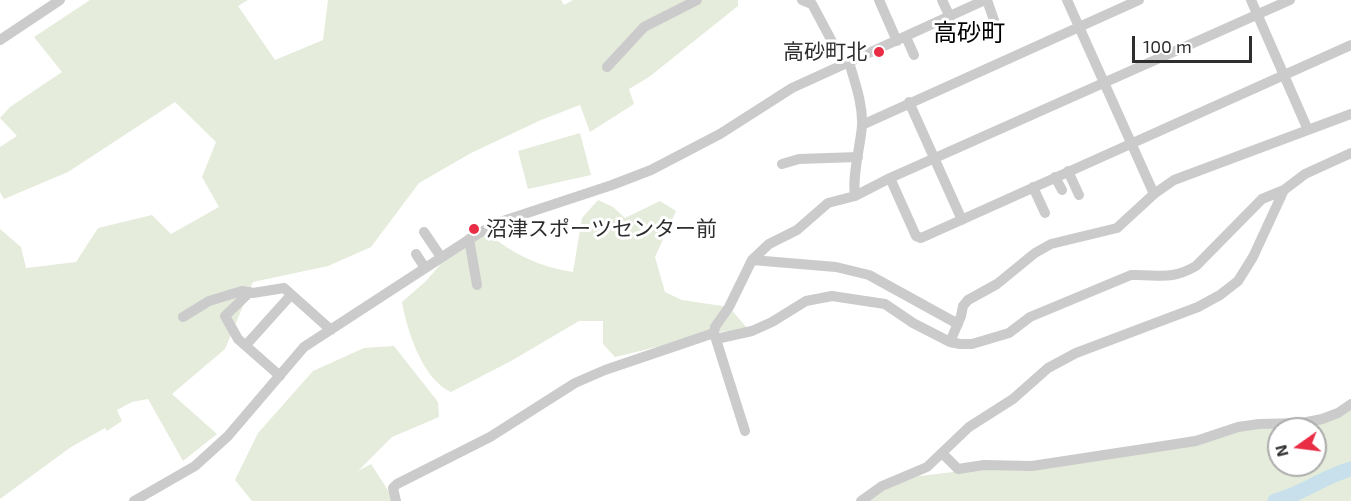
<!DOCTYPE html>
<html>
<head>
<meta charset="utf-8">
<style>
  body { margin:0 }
  #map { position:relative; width:1351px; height:501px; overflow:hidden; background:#fff; font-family:"Exo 2",sans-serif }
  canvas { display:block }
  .north { position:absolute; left:1267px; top:417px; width:60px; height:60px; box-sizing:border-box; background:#fff; border:2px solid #ababab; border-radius:50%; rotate:256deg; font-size:16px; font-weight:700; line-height:24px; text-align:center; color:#2e2e2e }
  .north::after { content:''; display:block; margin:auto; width:21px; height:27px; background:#e82d45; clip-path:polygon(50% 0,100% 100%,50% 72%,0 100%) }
  .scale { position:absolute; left:1132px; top:36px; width:120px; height:27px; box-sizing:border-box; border:3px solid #2e2e2e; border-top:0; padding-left:8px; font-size:18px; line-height:21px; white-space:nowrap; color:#2e2e2e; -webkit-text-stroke:4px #fff; paint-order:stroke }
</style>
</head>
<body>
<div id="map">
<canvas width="1351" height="501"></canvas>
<div class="north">N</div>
<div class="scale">100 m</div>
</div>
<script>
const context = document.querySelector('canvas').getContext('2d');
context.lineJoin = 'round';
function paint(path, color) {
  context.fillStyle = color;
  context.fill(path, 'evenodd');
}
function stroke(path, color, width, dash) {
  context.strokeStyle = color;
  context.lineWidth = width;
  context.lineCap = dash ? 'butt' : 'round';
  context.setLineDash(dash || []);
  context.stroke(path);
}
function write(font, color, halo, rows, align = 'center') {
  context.font = font + ' "Exo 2","Noto Sans JP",sans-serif';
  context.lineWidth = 6;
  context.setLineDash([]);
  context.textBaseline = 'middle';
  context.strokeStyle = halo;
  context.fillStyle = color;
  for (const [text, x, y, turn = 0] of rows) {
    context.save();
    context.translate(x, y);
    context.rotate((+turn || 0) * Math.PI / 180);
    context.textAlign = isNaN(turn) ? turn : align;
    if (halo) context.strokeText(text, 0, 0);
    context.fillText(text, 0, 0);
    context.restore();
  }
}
paint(new Path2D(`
  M 90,0 L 248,0 L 238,6 L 275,60 L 323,40 L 328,0 L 561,0 L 564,5 L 573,0 L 738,0 L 738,6 L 649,77 L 629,89 L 634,104 L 590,132 L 580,105 L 541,120 L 471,153 L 419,183 L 371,247 L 328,266 L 253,282 L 225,349 L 172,394 L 217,434 L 183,461 L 148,399 L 132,402 L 117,410 L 122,421 L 107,431 L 105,428 L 71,447 L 0,499 L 0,229 L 21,247 L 26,268 L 76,262 L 98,228 L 152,215 L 171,234 L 219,207 L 202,177 L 216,142 L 175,102 L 68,172 L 4,199 L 0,192 L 0,147 L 17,136 L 0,118 L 10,107 L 62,72 L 34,37 Z
  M 580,133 L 591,175 L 528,189 L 518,151 Z
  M 598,200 L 613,207 L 625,218 L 660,201 L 676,211 L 655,257 L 665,292 L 682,300 L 729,307 L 748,329 L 719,332 L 615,357 L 603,344 L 603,321 L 579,321 L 511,361 L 451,392 C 422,379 407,330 402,302 L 426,281 L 454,249 L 487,233 C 513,254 539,267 573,272 L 582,218 Z
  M 394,346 L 438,402 L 439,417 L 392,437 L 358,471 L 371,464 L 395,501 L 252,501 L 235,480 L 258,433 L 313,371 L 364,348 Z
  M 1351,408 L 1351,501 L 868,501 L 903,478 L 1103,454 L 1238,427 L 1273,427 ZM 1279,429 L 1315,429 L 1315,465 L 1279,465 Z`), '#e5ecdb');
stroke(new Path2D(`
  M 1275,501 C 1303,494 1324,476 1351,469`), '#c7e0ec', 15);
stroke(new Path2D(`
  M 802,0 L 812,4 L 844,64
  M 879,0 L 897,41
  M 942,0 L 950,17
  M 987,0 L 996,26
  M 1067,0 L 1154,194
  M 1251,0 L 1308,130
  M 906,37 L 914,55
  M 0,40 L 60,0
  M 849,62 C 855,83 863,104 862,126 C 860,148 852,176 855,196
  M 607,67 L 644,27 L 697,0
  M 909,102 L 962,220
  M 862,125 L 1139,0
  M 782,164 L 799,159 L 858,157
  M 1068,171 L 1079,195
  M 1055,177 L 1062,190
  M 890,178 L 916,236 L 921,238 L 1351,45
  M 1033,187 L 1045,213
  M 424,232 L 441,257
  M 469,239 L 477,285
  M 416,254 L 425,268
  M 752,260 L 836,267 L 869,275 L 958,324
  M 250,292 L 225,316 L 238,339 L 280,376
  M 183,317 L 209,301 L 242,291 L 253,293 L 284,288 L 331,330
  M 716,339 L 752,331 L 772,322 L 806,301 L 832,296 L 885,304 L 913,323 L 950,342 L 960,344 L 972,344 L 1009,333 L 1030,317 L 1131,275 C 1159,274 1170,281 1196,266 L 1262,199 L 1284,190
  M 950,342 L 961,316 L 963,306 L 968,300 L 997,284 L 1035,253 L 1051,244 L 1117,228 L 1154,194 L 1174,180 L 1351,114
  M 246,345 L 291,295
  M 745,431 L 714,333 L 715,327 L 729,307 L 752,260 L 769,244 L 797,230 L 828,203 L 855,196 L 890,178 L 1290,0
  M 942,453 L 958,469 L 984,465 L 1032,466 L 1196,441 L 1238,427 L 1259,424 L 1302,423 L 1322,419 L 1338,413 L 1351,404
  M 134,501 L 195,466 L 228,436 L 304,347 L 476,235 L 497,223 L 612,185 L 651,170 L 720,134 L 792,88 L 985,0
  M 396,501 L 393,488 L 397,484 L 490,437 L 575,383 L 605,370 L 714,333
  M 861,501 L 882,486 L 927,467 L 969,427 L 1013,399 L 1048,368 L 1076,353 L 1198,307 L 1220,295 L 1238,281 L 1253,257 L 1284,190 L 1305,174 L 1351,153`), '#cbcbcb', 10);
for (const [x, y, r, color] of [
  [879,52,6,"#e82d45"],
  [474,229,6,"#e82d45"]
]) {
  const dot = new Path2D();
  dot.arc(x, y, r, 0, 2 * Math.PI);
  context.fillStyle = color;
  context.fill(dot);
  stroke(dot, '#fff', 2);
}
write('21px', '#2e2e2e', '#fff', [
  ["高砂町北",867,52],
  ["沼津スポーツセンター前",486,229,"left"]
], 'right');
write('24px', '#000', '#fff', [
  ["高砂町",969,33]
]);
</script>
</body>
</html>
